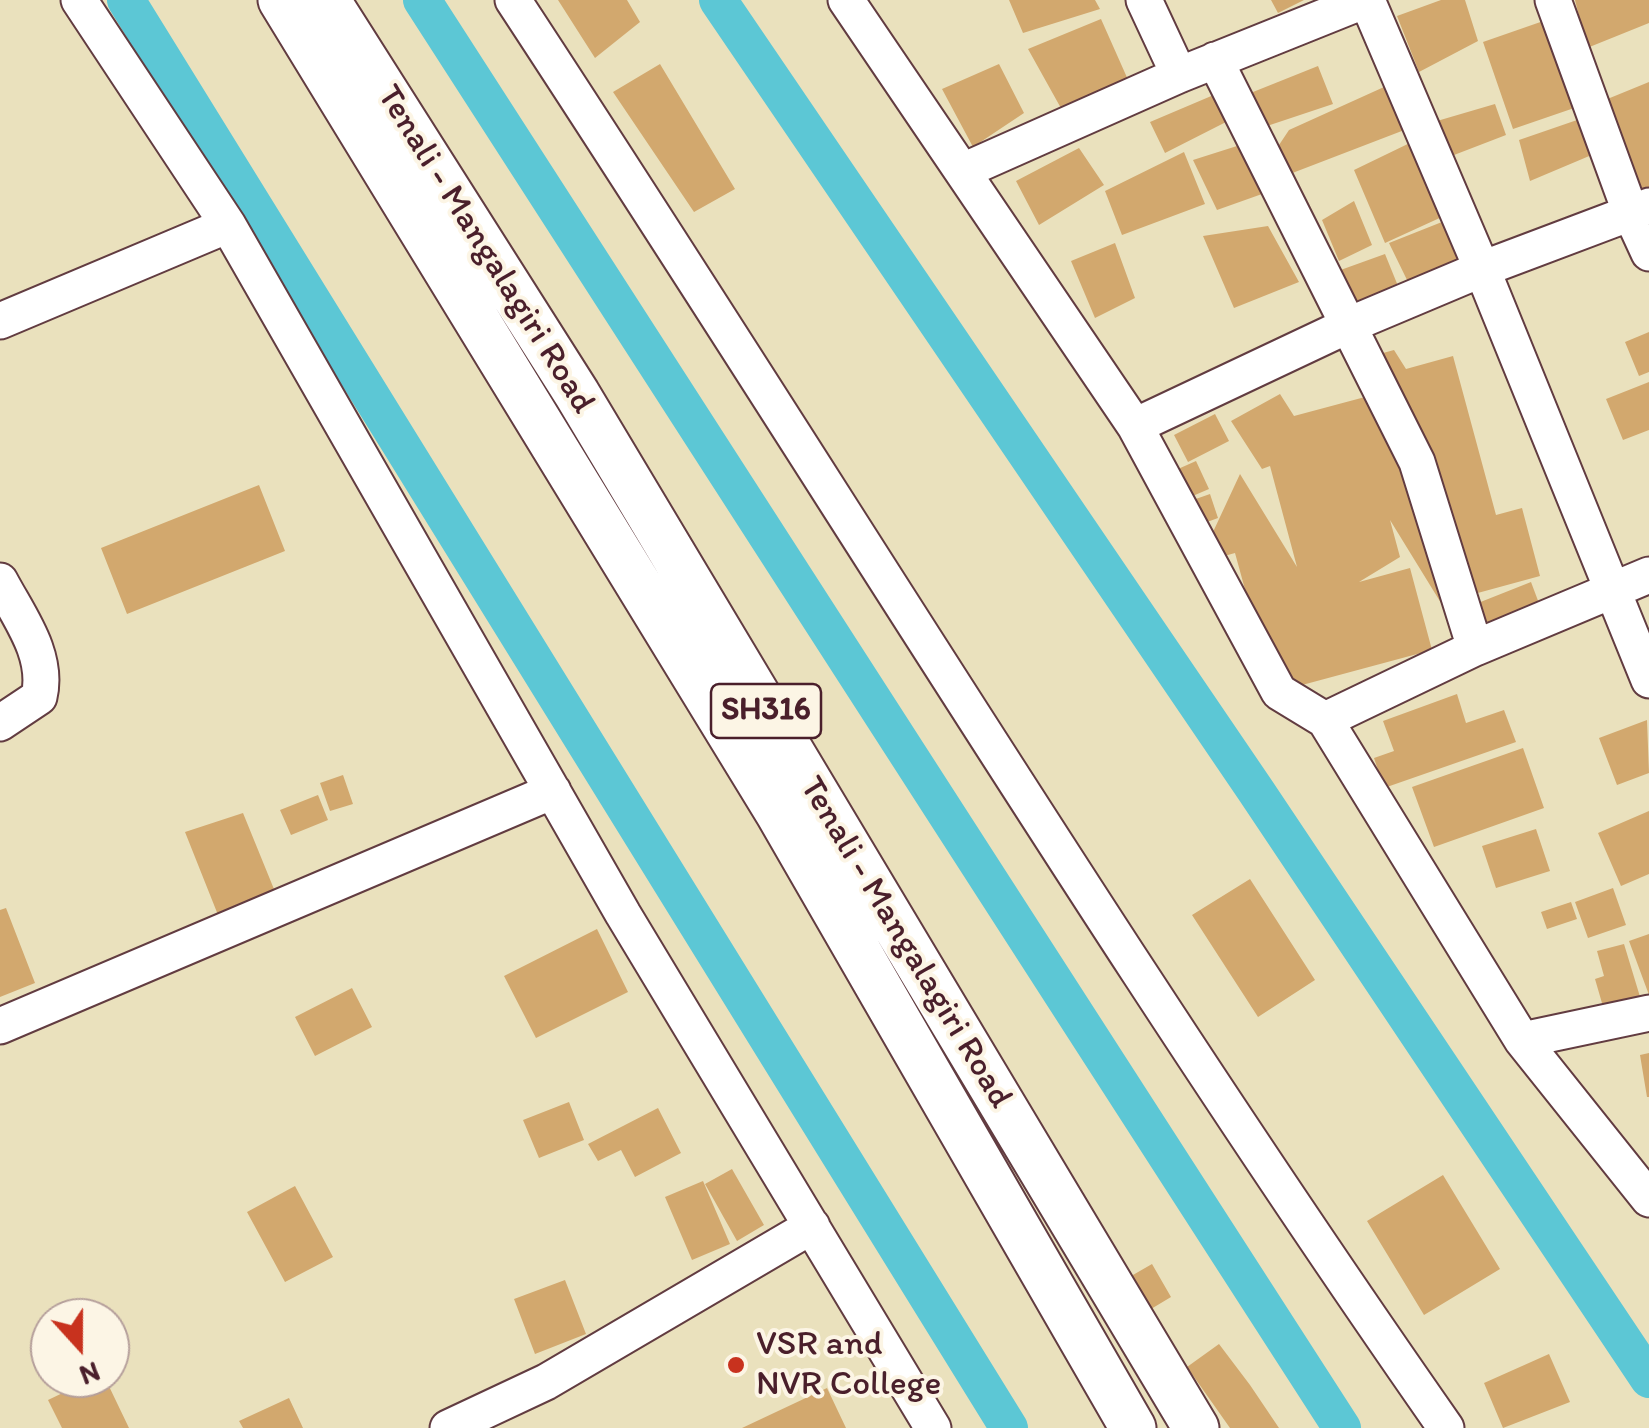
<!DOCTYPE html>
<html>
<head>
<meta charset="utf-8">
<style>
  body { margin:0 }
  #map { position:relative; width:1649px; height:1428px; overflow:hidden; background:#eae1bd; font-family:Itim,sans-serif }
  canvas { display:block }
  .north { position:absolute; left:30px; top:1298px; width:100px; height:100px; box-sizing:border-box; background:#fcf5e5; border:2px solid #b59f9b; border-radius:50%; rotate:159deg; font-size:28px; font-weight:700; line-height:40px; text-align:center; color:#4a1f2b }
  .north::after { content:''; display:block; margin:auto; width:35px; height:45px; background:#c8321e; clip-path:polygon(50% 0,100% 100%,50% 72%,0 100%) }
</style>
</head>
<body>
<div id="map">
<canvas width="1649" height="1428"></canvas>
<div class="north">N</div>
</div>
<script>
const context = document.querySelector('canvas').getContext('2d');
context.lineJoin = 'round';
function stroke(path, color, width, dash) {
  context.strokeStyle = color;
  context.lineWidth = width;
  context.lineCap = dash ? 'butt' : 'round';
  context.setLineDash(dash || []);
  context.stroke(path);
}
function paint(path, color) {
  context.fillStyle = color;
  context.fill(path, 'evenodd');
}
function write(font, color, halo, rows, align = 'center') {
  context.font = font + ' Itim,sans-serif';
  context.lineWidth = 8;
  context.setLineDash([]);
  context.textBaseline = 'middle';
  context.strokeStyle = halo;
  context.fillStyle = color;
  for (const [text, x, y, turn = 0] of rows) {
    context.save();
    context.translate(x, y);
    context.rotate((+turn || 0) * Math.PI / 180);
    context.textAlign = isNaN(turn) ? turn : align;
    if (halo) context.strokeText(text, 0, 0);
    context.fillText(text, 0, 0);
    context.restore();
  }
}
stroke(new Path2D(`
  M 126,0 L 1009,1428
  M 422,0 L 1342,1428
  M 718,0 L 1256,791 L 1649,1379`), '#5cc7d5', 38);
paint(new Path2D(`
  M 558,0 L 627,0 L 640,22 L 595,58 Z
  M 1009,0 L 1095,0 L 1100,9 L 1023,33 Z
  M 1271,0 L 1304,0 L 1278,13 Z
  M 1441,0 L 1465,0 L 1478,41 L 1419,72 L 1397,16 Z
  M 1575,0 L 1649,0 L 1649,23 L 1587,48 Z
  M 1552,18 L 1580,106 L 1513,129 L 1483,42 Z
  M 1101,19 L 1129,82 L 1062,110 L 1028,49 Z
  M 660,64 L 735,189 L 694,212 L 613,92 Z
  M 999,64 L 1024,113 L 973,147 L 942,89 Z
  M 1318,66 L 1333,104 L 1261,128 L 1248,94 Z
  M 1649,82 L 1649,187 L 1637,192 L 1605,100 Z
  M 1384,87 L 1407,129 L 1282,177 L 1273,154 L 1289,130 Z
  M 1216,94 L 1226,122 L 1165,153 L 1150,122 Z
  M 1495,104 L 1506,135 L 1454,155 L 1437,121 Z
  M 1580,119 L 1594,154 L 1530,181 L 1519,140 Z
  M 1416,140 L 1444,216 L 1385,243 L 1354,170 Z
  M 1237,146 L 1262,194 L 1217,210 L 1193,160 Z
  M 1079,148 L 1104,185 L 1039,225 L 1016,181 Z
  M 1184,152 L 1205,204 L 1122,235 L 1105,191 Z
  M 1354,201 L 1372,245 L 1339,261 L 1322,220 Z
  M 1452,218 L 1467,262 L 1408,282 L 1389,243 Z
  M 1268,226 L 1299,282 L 1234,308 L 1203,236 Z
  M 1115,243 L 1135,298 L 1095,318 L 1071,261 Z
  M 1385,254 L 1398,286 L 1351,303 L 1335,272 Z
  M 1649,332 L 1649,372 L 1639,376 L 1625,342 Z
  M 1394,350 L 1406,369 L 1453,356 L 1496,515 L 1522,508 L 1540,576 L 1441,603 L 1390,520 L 1400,557 L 1359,582 L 1410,568 L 1432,650 L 1291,688 L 1257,633 L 1235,553 L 1217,558 L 1213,532 L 1240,474 L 1297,567 L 1270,466 L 1262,469 L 1231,421 L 1280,394 L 1294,416 L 1365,397 L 1354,361 Z
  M 1649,382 L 1649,430 L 1623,440 L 1606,399 Z
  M 1215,414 L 1229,441 L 1188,462 L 1174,435 Z
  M 1196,461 L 1209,489 L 1181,501 L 1169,473 Z
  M 259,485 L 285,551 L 127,614 L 101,548 Z
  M 1210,494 L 1218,518 L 1199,525 L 1190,501 Z
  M 1531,582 L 1543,614 L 1490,635 L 1478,603 Z
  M 1457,694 L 1466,723 L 1504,710 L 1516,742 L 1384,788 L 1374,758 L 1394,751 L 1383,721 Z
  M 1647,720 L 1649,773 L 1617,785 L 1599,738 Z
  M 1523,748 L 1544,808 L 1434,847 L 1412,787 Z
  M 343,775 L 353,804 L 330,811 L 320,783 Z
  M 318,795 L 328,820 L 291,835 L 280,810 Z
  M 1649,811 L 1649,874 L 1621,886 L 1598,833 Z
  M 243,813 L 278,899 L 222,925 L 185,832 Z
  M 1536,829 L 1550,871 L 1496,888 L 1482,846 Z
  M 1250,879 L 1315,980 L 1258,1017 L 1192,915 Z
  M 1613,888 L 1626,925 L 1588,938 L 1575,902 Z
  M 1571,902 L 1577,919 L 1547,929 L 1541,912 Z
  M 6,908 L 35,983 L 0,997 L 0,910 Z
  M 597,929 L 628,992 L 536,1038 L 504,976 Z
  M 1649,934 L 1649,995 L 1629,941 Z
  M 1624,944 L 1641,1000 L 1604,1010 L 1595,979 L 1604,976 L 1597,951 Z
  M 352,988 L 372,1027 L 315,1056 L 295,1017 Z
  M 1649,1053 L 1649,1097 L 1647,1097 L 1640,1055 Z
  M 569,1102 L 584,1140 L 539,1158 L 523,1120 Z
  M 658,1108 L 681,1153 L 635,1177 L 621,1150 L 598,1161 L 588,1144 Z
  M 732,1169 L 764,1225 L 737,1241 L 705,1184 Z
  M 1443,1175 L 1500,1269 L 1424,1315 L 1367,1221 Z
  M 703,1181 L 730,1244 L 692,1260 L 665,1197 Z
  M 295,1186 L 333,1257 L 285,1282 L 247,1212 Z
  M 1152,1264 L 1171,1297 L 1146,1312 L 1126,1279 Z
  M 565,1280 L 586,1334 L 535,1354 L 514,1299 Z
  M 1219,1344 L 1250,1385 L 1279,1428 L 1230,1428 L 1187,1367 Z
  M 1549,1354 L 1570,1402 L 1503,1428 L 1484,1383 Z
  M 94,1378 L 105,1378 L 129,1428 L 62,1428 L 48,1400 Z
  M 827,1388 L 846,1428 L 742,1428 Z
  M 289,1398 L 303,1428 L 243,1428 L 239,1421 Z`), '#d2a86e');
const minor = new Path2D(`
  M 79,0 L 228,225 L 623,914 L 933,1428
  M 513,0 C 825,475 1120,962 1446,1428
  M 846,0 L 1135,426 L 1279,692 L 1325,720 L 1522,1040 L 1649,1199
  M 1144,0 L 1179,75
  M 1367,0 L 1482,269 L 1649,680
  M 1553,0 L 1631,214 L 1649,253
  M 1215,60 L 1417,462 L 1475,648
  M 963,171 L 1179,75 L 1366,0
  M 0,321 L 228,225
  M 1135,426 L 1349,325 L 1482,269 L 1649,206
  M 0,581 C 19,617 49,655 39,697 L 0,723
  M 1325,720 L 1475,648 L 1649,575
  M 0,1026 L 553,791
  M 1522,1040 L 1649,1013
  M 448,1428 L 546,1382 L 812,1226`);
const major = new Path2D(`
  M 281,0 L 779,814 L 1133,1428
  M 327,0 L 577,394 L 1196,1428`);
stroke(minor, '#623c41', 39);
stroke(major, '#623c41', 49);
stroke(minor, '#fff', 35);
stroke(major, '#fff', 45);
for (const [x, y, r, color] of [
  [736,1365,10,"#c8321e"]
]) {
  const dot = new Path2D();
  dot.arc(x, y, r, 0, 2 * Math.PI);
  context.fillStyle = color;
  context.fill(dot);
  stroke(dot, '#fcf5e5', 4);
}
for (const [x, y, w] of [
  [766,711,110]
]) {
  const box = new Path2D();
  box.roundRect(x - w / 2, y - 27, w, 54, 8);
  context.fillStyle = '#fcf5e5';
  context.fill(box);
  stroke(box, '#4a1f2b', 2.5);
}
write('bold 32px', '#4a1f2b', null, [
  ["SH316",766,711]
]);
write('35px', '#4a1f2b', '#fcf5e5', [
  ["Tenali - Mangalagiri Road",485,250,58],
  ["Tenali - Mangalagiri Road",905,943,59]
]);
write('35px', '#4a1f2b', '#fcf5e5', [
  ["VSR and",756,1345],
  ["NVR College",756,1385]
], 'left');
</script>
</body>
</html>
